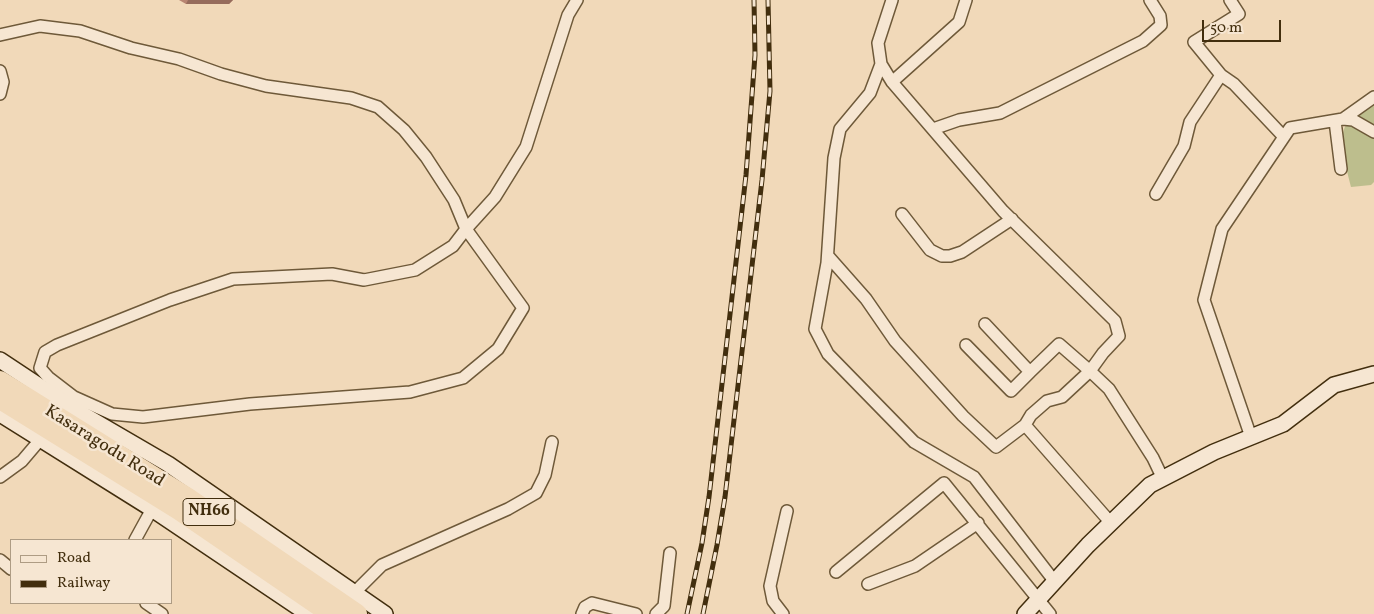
<!DOCTYPE html>
<html>
<head>
<meta charset="utf-8">
<style>
  body { margin:0 }
  #map { position:relative; width:1374px; height:614px; overflow:hidden; background:#f1d9b9; font-family:Vollkorn,serif }
  canvas { display:block }
  .legend { position:absolute; left:10px; top:539px; width:162px; height:65px; box-sizing:border-box; background:#f6e6d2; border:1px solid #ae9c84; margin:0; padding:6px 9px; list-style:none; font-size:15px; color:#422e0e }
  .legend li { display:flex; align-items:center; gap:10px; height:25px }
  .legend b { width:25px; border:1px solid #ae9c84 }
  .scale { position:absolute; left:1202px; top:20px; width:79px; height:22px; box-sizing:border-box; border:2px solid #422e0e; border-top:0; padding-left:6px; font-size:15px; line-height:18px; white-space:nowrap; color:#422e0e; -webkit-text-stroke:4px #f6e6d2; paint-order:stroke }
</style>
</head>
<body>
<div id="map">
<canvas width="1374" height="614"></canvas>
<ul class="legend">
<li><b style="height:6px;background:#f6e6d2"></b>Road</li>
<li><b style="height:6px;background:#422e0e"></b>Railway</li>
</ul>
<div class="scale">50 m</div>
</div>
<script>
const context = document.querySelector('canvas').getContext('2d');
context.lineJoin = 'round';
function paint(path, color) {
  context.fillStyle = color;
  context.fill(path, 'evenodd');
}
function stroke(path, color, width, dash) {
  context.strokeStyle = color;
  context.lineWidth = width;
  context.lineCap = dash ? 'butt' : 'round';
  context.setLineDash(dash || []);
  context.stroke(path);
}
function write(font, color, halo, rows, align = 'center') {
  context.font = font + ' Vollkorn,serif';
  context.lineWidth = 5;
  context.setLineDash([]);
  context.textBaseline = 'middle';
  context.strokeStyle = halo;
  context.fillStyle = color;
  for (const [text, x, y, turn = 0] of rows) {
    context.save();
    context.translate(x, y);
    context.rotate((+turn || 0) * Math.PI / 180);
    context.textAlign = isNaN(turn) ? turn : align;
    if (halo) context.strokeText(text, 0, 0);
    context.fillText(text, 0, 0);
    context.restore();
  }
}
paint(new Path2D(`
  M 1374,103 L 1374,182 L 1371,185 L 1351,187 C 1347,170 1336,135 1348,122 C 1355,115 1366,109 1374,103 Z`), '#bdbe8d');
const street = new Path2D(`
  M 892,0 L 878,43 L 881,64 L 892,82 L 1003,211 L 1115,321 L 1119,336 L 1103,353 L 1090,371 L 1109,389 L 1153,458 L 1163,479
  M 1230,0 L 1239,14 L 1194,42 L 1221,75 L 1234,84 L 1284,137
  M 0,35 L 40,26 L 80,31 L 131,48 L 179,59 L 221,74 L 266,86 L 351,98 L 378,107 L 404,130 L 426,157 L 454,200 L 466,229 L 453,246 L 415,270 L 364,280 L 332,274 L 233,279 L 170,300 L 57,345 L 45,352 L 40,368 L 48,377 L 74,397
  M 881,64 L 870,93 L 840,129 L 834,158 L 827,263 L 815,329 L 828,354 L 914,442 L 974,477 L 1055,582
  M 0,71 L 3,82 L 0,94
  M 892,82 L 959,22 L 966,0
  M 1343,119 L 1353,120 L 1374,132
  M 1335,121 L 1341,169
  M 933,129 L 959,120 L 1000,113 L 1143,41 L 1161,25 L 1160,16 L 1150,0
  M 1156,194 L 1184,146 L 1190,122 L 1221,75
  M 902,214 L 930,250 L 942,256 L 950,256 L 962,252 L 1012,219
  M 828,256 L 866,299 L 895,341 L 963,416 L 996,447 L 1025,425 L 1111,523
  M 985,324 L 1030,372 L 1059,344 L 1090,371 L 1062,397 L 1047,401 L 1031,415 L 1025,425
  M 966,345 L 1011,391 L 1030,372
  M 70,401 L 74,397 L 112,414 L 143,417 L 250,404 L 410,392 L 463,378 L 498,349 L 523,308 L 466,229 L 495,197 L 526,147 L 568,15 L 577,0
  M 1251,437 L 1204,300 L 1222,229 L 1290,128 L 1343,119 L 1374,97
  M 0,477 L 22,461 L 45,434
  M 135,540 L 152,509
  M 0,560 L 11,569
  M 836,572 L 944,483 L 1050,614
  M 868,584 L 915,566 L 978,523
  M 354,593 L 382,565 L 508,509 L 536,493 L 545,475 L 552,442
  M 146,603 L 162,614
  M 582,614 L 585,607 L 592,603 L 636,614
  M 656,614 L 664,606 L 670,553
  M 783,614 L 773,601 L 770,586 L 787,511`);
const secondary = new Path2D(`
  M 0,360 L 77,411 L 168,464 L 385,614
  M 0,414 L 152,509 L 308,614
  M 1025,614 L 1088,545 L 1150,485 L 1214,452 L 1283,424 L 1334,385 L 1374,374`);
const highway = new Path2D(`
  M 0,381 L 188,498 L 357,614
  M 0,399 L 179,510 L 331,614`);
stroke(street, '#6e5939', 14);
stroke(secondary, '#422e0e', 18);
stroke(highway, '#422e0e', 22);
stroke(street, '#f6e6d2', 11);
stroke(secondary, '#f6e6d2', 15);
stroke(highway, '#f1d9b9', 20);
const rail = new Path2D(`
  M 687,614 L 702,543 L 709,497 L 746,175 L 755,55 L 754,0
  M 703,614 L 717,545 L 725,497 L 762,180 L 770,91 L 768,0`);
stroke(rail, '#422e0e', 5);
stroke(rail, '#f6e6d2', 3, [9]);
paint(new Path2D(`
  M 179,0 L 233,0 L 229,4 L 186,4 Z`), '#b88572');
paint(new Path2D(`
  M 188,0 L 233,0 L 229,4 L 186,4 Z`), '#966c5c');
for (const [x, y, w] of [
  [209,512,52]
]) {
  const box = new Path2D();
  box.roundRect(x - w / 2, y - 13.5, w, 27, 4);
  context.fillStyle = '#f6e6d2';
  context.fill(box);
  stroke(box, '#422e0e', 1);
}
write('bold 16px', '#422e0e', null, [
  ["NH66",209,512]
]);
write('18px', '#422e0e', '#f6e6d2', [
  ["Kasaragodu Road",104,447,32]
]);
</script>
</body>
</html>
